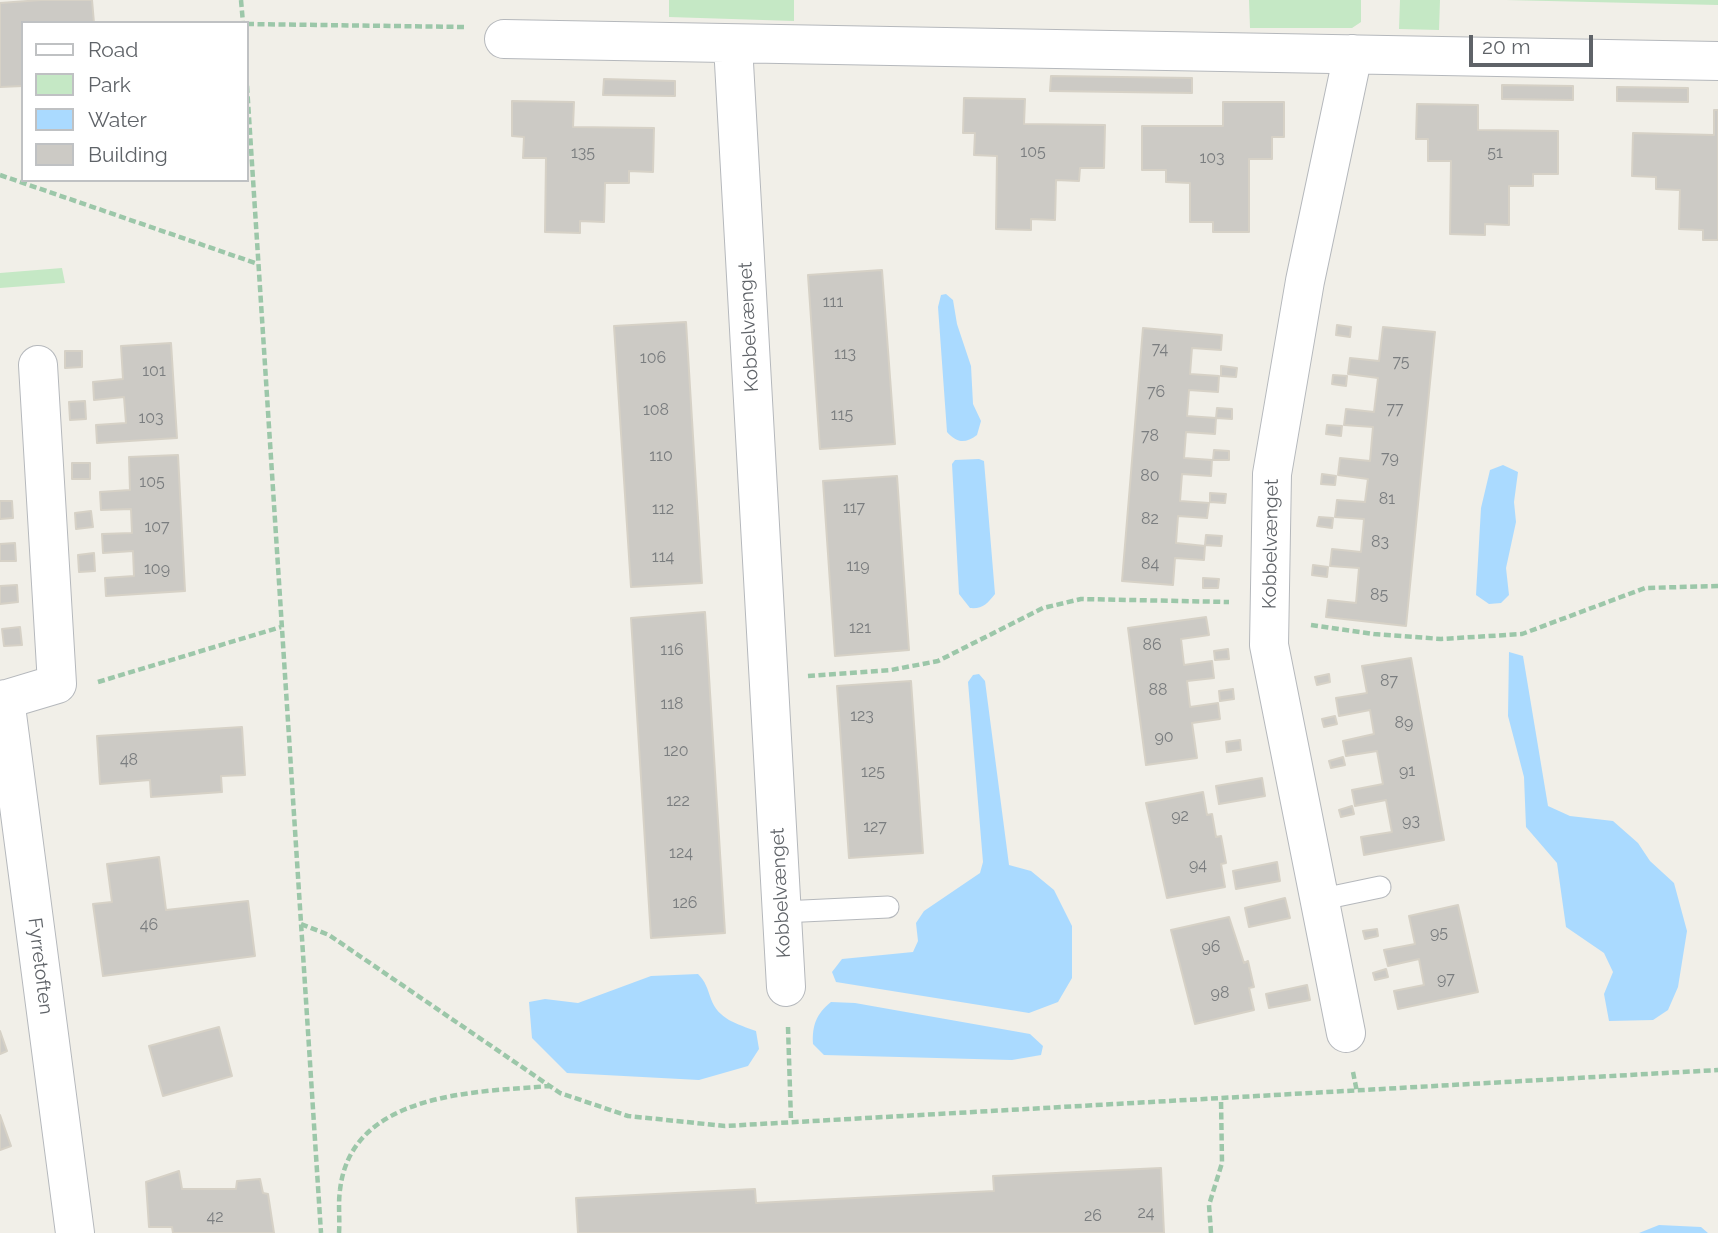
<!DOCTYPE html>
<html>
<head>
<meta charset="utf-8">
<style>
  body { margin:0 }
  #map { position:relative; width:1718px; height:1233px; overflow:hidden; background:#f1efe8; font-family:Raleway,sans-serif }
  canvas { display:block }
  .legend { position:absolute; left:21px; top:21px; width:228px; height:161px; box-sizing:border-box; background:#fff; border:2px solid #bfc1c3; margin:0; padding:9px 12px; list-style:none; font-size:21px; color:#5f6368 }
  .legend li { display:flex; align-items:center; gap:14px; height:35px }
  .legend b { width:35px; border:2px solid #bfc1c3 }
  .scale { position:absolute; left:1469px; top:35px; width:124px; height:32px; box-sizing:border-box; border:4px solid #5f6368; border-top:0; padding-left:9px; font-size:21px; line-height:24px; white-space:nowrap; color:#5f6368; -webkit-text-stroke:5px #fff; paint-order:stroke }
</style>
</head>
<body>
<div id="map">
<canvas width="1718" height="1233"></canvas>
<ul class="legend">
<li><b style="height:9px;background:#fff"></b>Road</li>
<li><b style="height:19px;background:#c5e8c5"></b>Park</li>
<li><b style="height:19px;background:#aadaff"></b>Water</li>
<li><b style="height:19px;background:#cccac5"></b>Building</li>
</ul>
<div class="scale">20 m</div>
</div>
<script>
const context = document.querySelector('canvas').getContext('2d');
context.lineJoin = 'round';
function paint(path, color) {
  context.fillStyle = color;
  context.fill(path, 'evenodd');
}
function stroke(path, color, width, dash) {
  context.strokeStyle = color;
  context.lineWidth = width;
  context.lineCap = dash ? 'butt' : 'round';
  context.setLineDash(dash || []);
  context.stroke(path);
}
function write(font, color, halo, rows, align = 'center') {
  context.font = font + ' Raleway,sans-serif';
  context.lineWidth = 5;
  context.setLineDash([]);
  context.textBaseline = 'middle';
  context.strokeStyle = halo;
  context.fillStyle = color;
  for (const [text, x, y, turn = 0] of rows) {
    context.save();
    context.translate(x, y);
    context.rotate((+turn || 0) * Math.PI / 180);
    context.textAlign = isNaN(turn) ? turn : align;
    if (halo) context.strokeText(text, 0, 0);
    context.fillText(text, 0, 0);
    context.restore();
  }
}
paint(new Path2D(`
  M 669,0 L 794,0 L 794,21 L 669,17 Z
  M 1249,0 L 1361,0 L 1361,22 L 1352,28 L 1250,28 Z
  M 1400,0 L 1440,0 L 1439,30 L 1399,29 Z
  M 1506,0 L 1718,0 L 1718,5 Z
  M 62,268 L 65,283 L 0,288 L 0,273 Z`), '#c5e8c5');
paint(new Path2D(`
  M 946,294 L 953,300 L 957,324 L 971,366 L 973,404 L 981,421 L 977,435 C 965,444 957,443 947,432 L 938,307 L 941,295 Z
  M 979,459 L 984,461 L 995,594 C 987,604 983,609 970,608 L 959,594 L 952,464 L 955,460 Z
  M 1503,465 L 1518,472 L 1514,502 L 1516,522 L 1506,568 L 1509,595 L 1501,603 L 1489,604 L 1476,595 L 1481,508 L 1490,470 Z
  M 1509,652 L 1523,656 L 1548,806 L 1570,816 L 1613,821 L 1638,843 L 1650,861 L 1674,883 L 1687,931 L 1678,987 L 1668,1010 L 1653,1020 L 1609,1021 L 1604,994 L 1613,972 L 1604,953 L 1566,927 L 1557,863 L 1526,827 L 1524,777 L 1508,716 Z
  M 979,674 L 985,681 L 1009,865 L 1031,871 L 1054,890 L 1072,926 L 1072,978 L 1058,1002 L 1029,1013 L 836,982 L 832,972 L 842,959 L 913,952 L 918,941 L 916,923 L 924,911 L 980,873 L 983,862 L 968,682 L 973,675 Z
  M 698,974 C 706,982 707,988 711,999 C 718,1019 737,1024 756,1031 L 759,1049 L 748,1066 L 699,1080 L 567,1073 L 532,1038 L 529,1002 L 545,999 L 578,1003 L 651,976 Z
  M 831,1002 L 855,1003 L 1030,1034 L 1043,1046 L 1041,1055 L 1012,1060 L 824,1055 L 813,1044 C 812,1026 816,1014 831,1002 Z
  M 1659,1225 L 1701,1227 L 1708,1233 L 1639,1233 Z`), '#aadaff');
const building = new Path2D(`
  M 41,0 L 92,0 L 94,23 L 23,23 L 23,86 L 0,87 L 0,3 Z
  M 1051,76 L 1192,78 L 1192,93 L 1050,91 Z
  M 604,79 L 675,81 L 675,96 L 603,95 Z
  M 1502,85 L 1573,86 L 1573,100 L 1502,99 Z
  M 1617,87 L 1688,88 L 1688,102 L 1617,101 Z
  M 964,98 L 1025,99 L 1024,124 L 1105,125 L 1104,168 L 1080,168 L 1079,181 L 1056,180 L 1055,220 L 1031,219 L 1031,230 L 996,229 L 997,156 L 974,155 L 975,133 L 963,133 Z
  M 512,101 L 574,102 L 573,127 L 654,128 L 653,172 L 629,171 L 629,183 L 605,183 L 604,222 L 580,221 L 580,233 L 545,232 L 546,158 L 523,158 L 524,137 L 512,136 Z
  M 1223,102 L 1284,102 L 1284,137 L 1272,137 L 1272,159 L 1249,159 L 1249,232 L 1213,232 L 1213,222 L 1190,222 L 1190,183 L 1166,182 L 1166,170 L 1142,170 L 1142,126 L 1223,126 Z
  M 1417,104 L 1478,105 L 1478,130 L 1558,131 L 1558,174 L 1533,174 L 1533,186 L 1509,186 L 1509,225 L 1485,224 L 1485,235 L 1450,234 L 1451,161 L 1428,161 L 1428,139 L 1416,139 Z
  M 1714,110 L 1718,110 L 1718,240 L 1703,240 L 1703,230 L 1679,229 L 1680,190 L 1656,189 L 1656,177 L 1632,176 L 1633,133 L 1714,135 Z
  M 882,270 L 895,444 L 820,449 L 808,275 Z
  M 686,322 L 702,583 L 631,587 L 614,326 Z
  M 1337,325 L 1351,327 L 1350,337 L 1336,335 Z
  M 1383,327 L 1435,332 L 1406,626 L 1326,617 L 1328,600 L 1356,603 L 1359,568 L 1330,566 L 1332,549 L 1361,552 L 1364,519 L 1335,517 L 1337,500 L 1365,502 L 1368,479 L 1338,475 L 1340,458 L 1370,461 L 1373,427 L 1344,425 L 1346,409 L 1374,412 L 1378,378 L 1348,374 L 1350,358 L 1379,361 Z
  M 1143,328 L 1222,335 L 1221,350 L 1192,348 L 1190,374 L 1219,376 L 1218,392 L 1189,390 L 1187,416 L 1216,418 L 1215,434 L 1186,432 L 1184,458 L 1212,460 L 1211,476 L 1182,474 L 1180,501 L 1209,503 L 1207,518 L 1178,516 L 1176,543 L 1205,546 L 1204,560 L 1175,558 L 1173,585 L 1122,581 Z
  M 171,343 L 177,438 L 97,443 L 96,425 L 126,423 L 124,397 L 94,400 L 93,382 L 123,379 L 121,346 Z
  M 65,351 L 82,351 L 82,367 L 65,368 Z
  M 1221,366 L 1237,368 L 1236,377 L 1221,376 Z
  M 1333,375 L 1347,376 L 1346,386 L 1332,384 Z
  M 85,401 L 86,419 L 70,420 L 69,402 Z
  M 1217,408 L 1232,409 L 1232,419 L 1216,418 Z
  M 1327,425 L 1342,426 L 1341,436 L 1326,434 Z
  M 1214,450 L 1229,451 L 1229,460 L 1213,460 Z
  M 178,455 L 185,591 L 106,596 L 105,578 L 134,576 L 133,551 L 103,553 L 102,534 L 132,533 L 131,509 L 101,510 L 100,492 L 130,490 L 129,457 Z
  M 72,463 L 90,463 L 90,479 L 72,479 Z
  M 1322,474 L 1336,476 L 1335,485 L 1321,484 Z
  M 897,476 L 909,650 L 835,656 L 823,481 Z
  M 1210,493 L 1226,494 L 1225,503 L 1210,502 Z
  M 0,501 L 12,501 L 13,518 L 0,519 Z
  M 91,511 L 93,527 L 76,529 L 75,513 Z
  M 1319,517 L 1333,518 L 1332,528 L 1317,526 Z
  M 1206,535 L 1222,536 L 1221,546 L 1205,545 Z
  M 15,543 L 16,561 L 0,561 L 0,544 Z
  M 94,553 L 95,571 L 79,572 L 78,555 Z
  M 1313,565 L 1328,567 L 1327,577 L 1312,575 Z
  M 1203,578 L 1219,579 L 1218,588 L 1203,588 Z
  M 17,585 L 18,602 L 0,604 L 0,586 Z
  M 705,612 L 725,933 L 651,938 L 631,618 Z
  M 1206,617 L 1209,635 L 1181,639 L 1184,665 L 1212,661 L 1214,678 L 1187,681 L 1190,707 L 1218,703 L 1220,719 L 1192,723 L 1197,758 L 1146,765 L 1128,628 Z
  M 20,627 L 22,645 L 4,646 L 2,629 Z
  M 1228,649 L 1229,659 L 1215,660 L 1214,651 Z
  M 1411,658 L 1444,840 L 1364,855 L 1361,837 L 1392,832 L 1386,800 L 1355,806 L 1352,790 L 1383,784 L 1377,751 L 1346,756 L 1343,741 L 1374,734 L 1370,710 L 1339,716 L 1336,698 L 1367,693 L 1362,666 Z
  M 1329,674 L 1330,682 L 1317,685 L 1315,677 Z
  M 911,681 L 923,853 L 849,858 L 837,686 Z
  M 1233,689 L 1234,699 L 1220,701 L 1219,691 Z
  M 1335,716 L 1337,724 L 1324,727 L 1322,719 Z
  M 242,727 L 245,775 L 221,776 L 222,792 L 151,797 L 150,780 L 100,784 L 97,736 Z
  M 1240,740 L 1241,750 L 1227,752 L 1226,742 Z
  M 1343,757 L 1345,765 L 1331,768 L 1329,761 Z
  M 1262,778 L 1265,796 L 1219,804 L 1216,786 Z
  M 1203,792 L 1207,815 L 1212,814 L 1216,837 L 1221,836 L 1226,863 L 1221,864 L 1225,887 L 1167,898 L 1146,803 Z
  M 1352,806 L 1354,814 L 1341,817 L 1339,810 Z
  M 159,857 L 166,910 L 248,901 L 255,956 L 103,976 L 93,904 L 112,902 L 107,864 Z
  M 1277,862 L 1280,881 L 1236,889 L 1233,871 Z
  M 1285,898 L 1290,918 L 1249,927 L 1245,908 Z
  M 1458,905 L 1478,992 L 1398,1009 L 1394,991 L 1424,985 L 1419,959 L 1388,966 L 1384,950 L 1415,944 L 1409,916 Z
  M 1229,917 L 1244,963 L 1248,961 L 1254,987 L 1249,988 L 1254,1010 L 1195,1024 L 1171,930 Z
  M 1377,929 L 1378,936 L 1365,939 L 1363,931 Z
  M 1386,969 L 1388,977 L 1375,980 L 1373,973 Z
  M 1307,985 L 1310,1000 L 1269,1008 L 1266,994 Z
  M 219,1027 L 232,1076 L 163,1096 L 149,1046 Z
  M 0,1031 L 7,1051 L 0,1054 Z
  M 0,1115 L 11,1146 L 0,1150 Z
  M 1161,1168 L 1164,1233 L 578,1233 L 576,1198 L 755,1189 L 756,1203 L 994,1191 L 993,1176 Z
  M 179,1171 L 182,1189 L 236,1189 L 237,1181 L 260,1179 L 263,1193 L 268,1194 L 274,1233 L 173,1233 L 172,1227 L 149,1227 L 146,1182 Z`);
paint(building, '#cccac5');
stroke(building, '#d6d1c6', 2);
const lane = new Path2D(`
  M 1318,900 L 1380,887
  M 782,912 L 888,907`);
const street = new Path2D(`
  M 504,39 L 1718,61
  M 733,45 L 786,987
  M 5,699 L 75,1233
  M 0,701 L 57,684 L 38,365
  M 1346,1033 L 1269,645 L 1272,474 L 1305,281 L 1353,54`);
stroke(lane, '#b5b8bc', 23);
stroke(street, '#b5b8bc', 40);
stroke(new Path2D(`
  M 241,0 L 243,23
  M 247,24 L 466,27
  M 247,86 L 321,1233
  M 0,175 L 258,264
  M 1311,625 L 1374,634 L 1441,639 L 1522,634 L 1645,588 L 1718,586
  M 808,676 L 891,670 L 938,661 L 1043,608 L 1081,599 L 1229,602
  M 98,682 L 281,627
  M 301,924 L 329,935 L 560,1093 L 628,1116 L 725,1126 L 1718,1070
  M 788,1027 L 791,1121
  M 1353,1072 L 1357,1092
  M 339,1233 C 340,1219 338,1204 340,1190 C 351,1092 476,1092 549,1086
  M 1211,1233 L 1209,1205 L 1222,1163 L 1221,1099`), '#9cc7a9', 4.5, [7, 3.5]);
stroke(lane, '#fff', 21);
stroke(street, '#fff', 38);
write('16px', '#7a7d7f', null, [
  ["105",1033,152],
  ["135",583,153],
  ["51",1495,153],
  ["103",1212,158],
  ["111",833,302],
  ["74",1160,349],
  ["113",845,354],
  ["106",653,358],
  ["75",1401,362],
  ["101",154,371],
  ["76",1156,392],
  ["77",1395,409],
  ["108",656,410],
  ["115",842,415],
  ["103",151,418],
  ["78",1150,436],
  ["110",661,456],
  ["79",1390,458],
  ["80",1150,476],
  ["105",152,482],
  ["81",1387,499],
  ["117",854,508],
  ["112",663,509],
  ["82",1150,519],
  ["107",157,527],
  ["83",1380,542],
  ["114",663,557],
  ["84",1150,564],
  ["119",858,566],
  ["109",157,569],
  ["85",1379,595],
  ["121",860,628],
  ["86",1152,645],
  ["116",672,650],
  ["87",1389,681],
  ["88",1158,690],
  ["118",672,704],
  ["123",862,716],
  ["89",1404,723],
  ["90",1164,737],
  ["120",676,751],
  ["48",129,760],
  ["91",1407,771],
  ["125",873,772],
  ["122",678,801],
  ["92",1180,816],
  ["93",1411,821],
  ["127",875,827],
  ["124",681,853],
  ["94",1198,865],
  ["126",685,903],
  ["46",149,925],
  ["95",1439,933],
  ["96",1211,947],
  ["97",1446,979],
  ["98",1220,993],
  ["24",1146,1213],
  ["26",1093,1216],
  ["42",215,1217]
]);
write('19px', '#5f6368', '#fff', [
  ["Kobbelvænget",749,327,-93],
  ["Kobbelvænget",1271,544,-89],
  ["Kobbelvænget",781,893,-93],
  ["Fyrretoften",40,966,83]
]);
</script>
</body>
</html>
